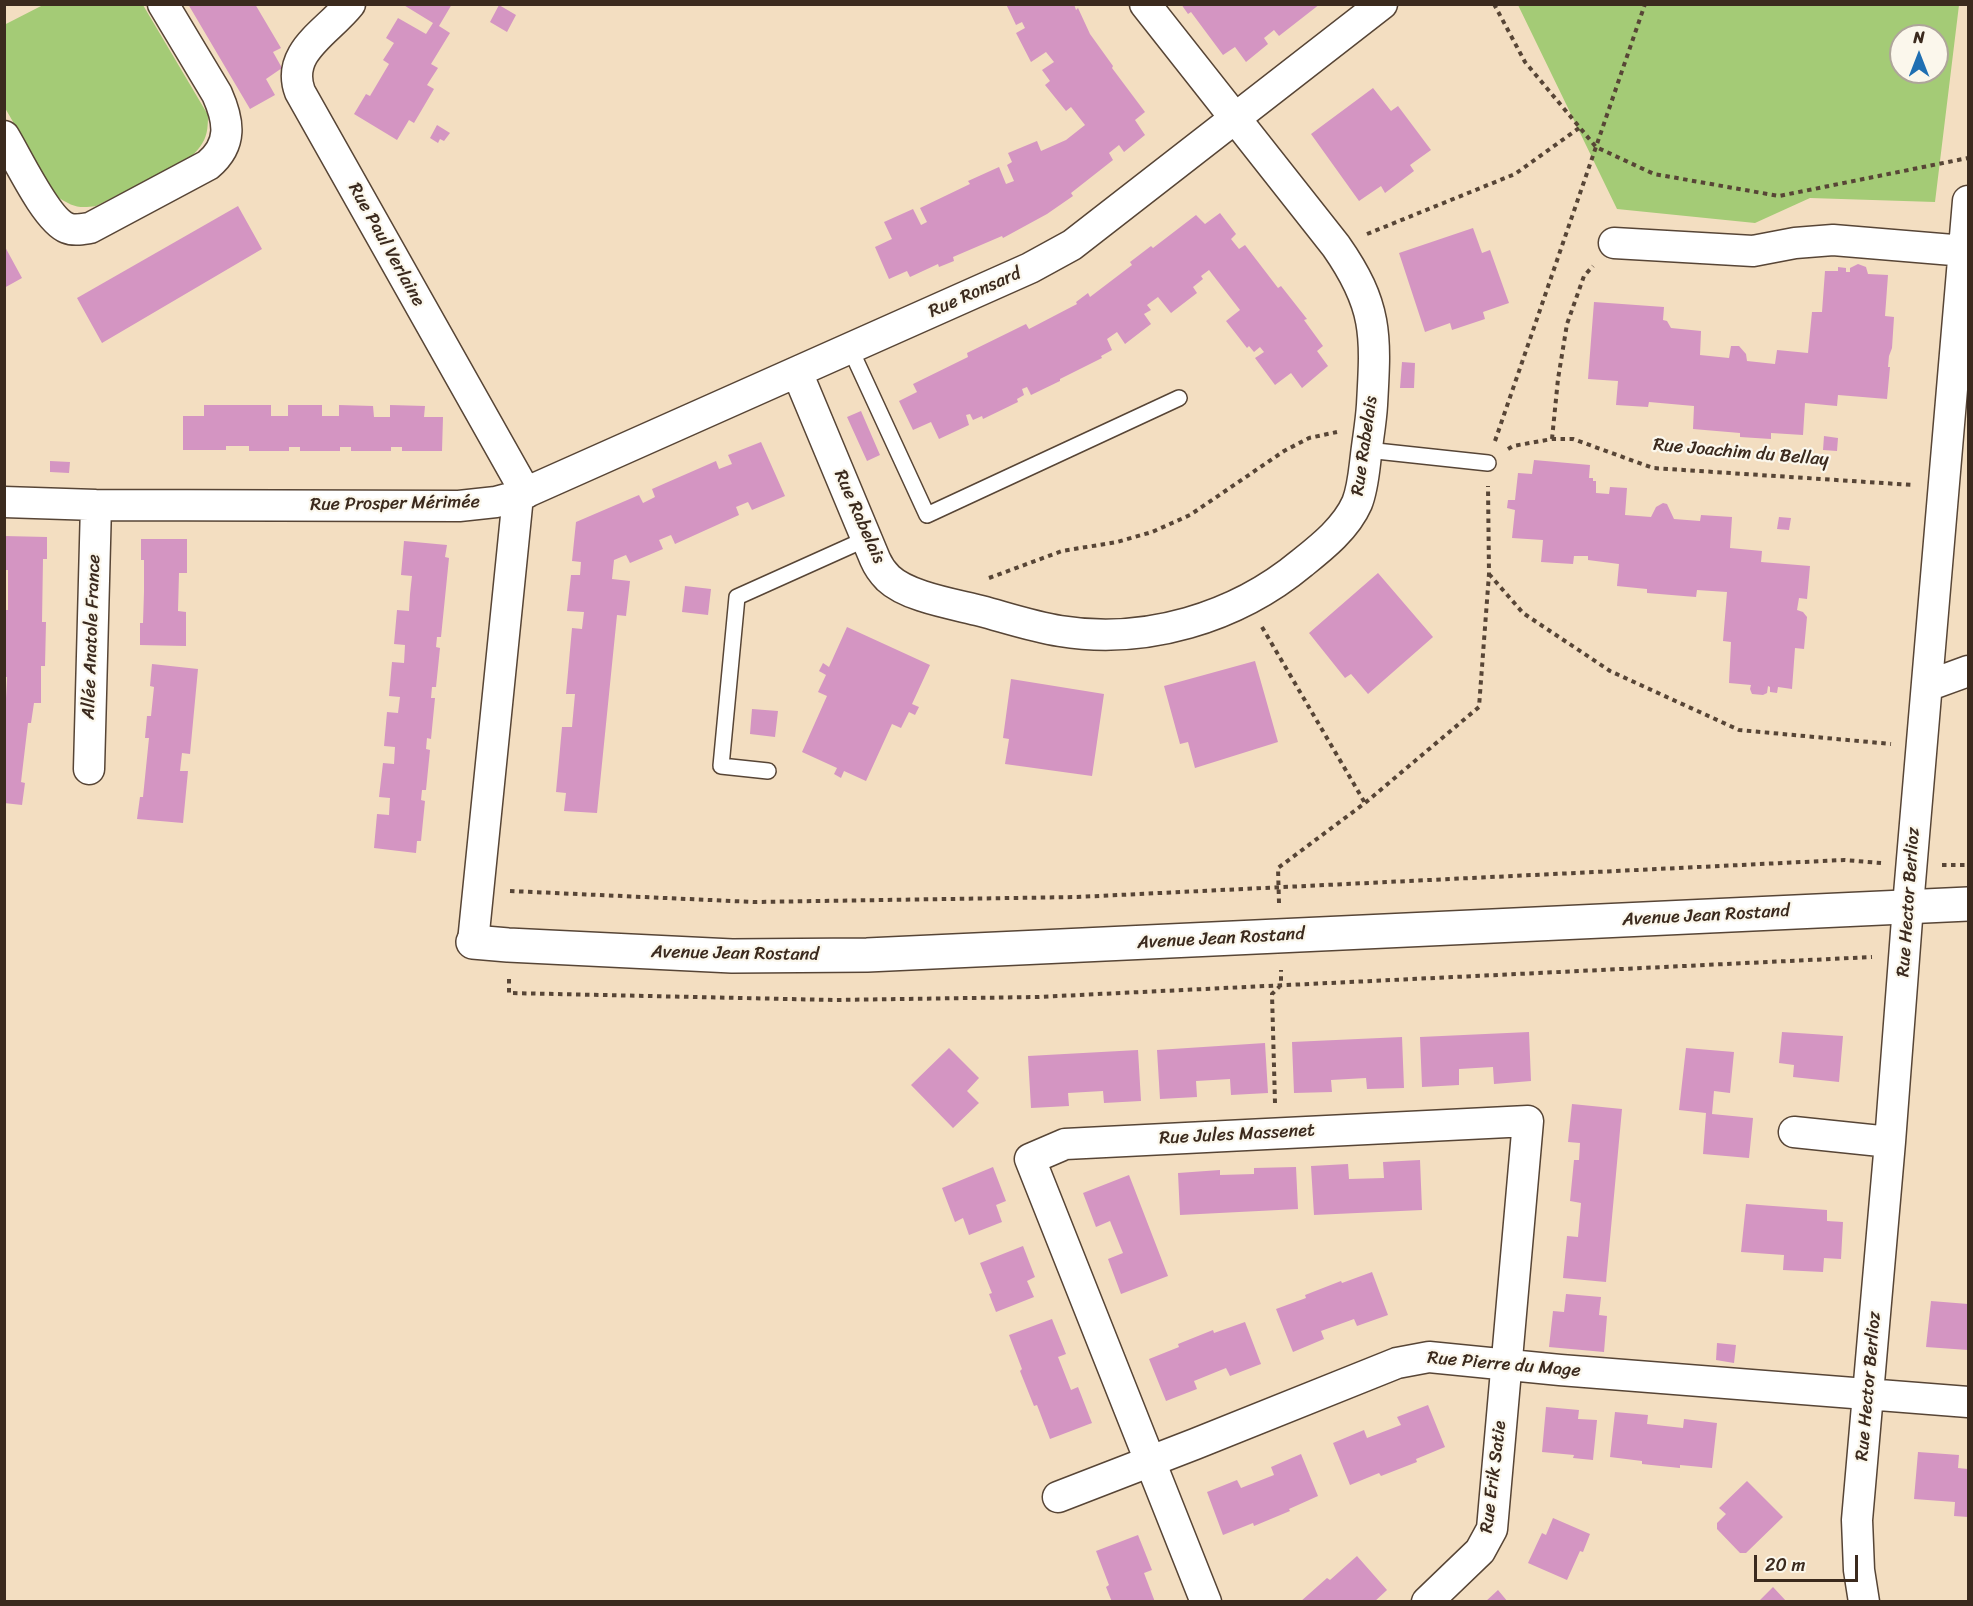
<!DOCTYPE html>
<html>
<head>
<meta charset="utf-8">
<style>
  body { margin:0 }
  #map { position:relative; width:1973px; height:1606px; overflow:hidden; background:#f3dec1; font-family:Sriracha,sans-serif }
  canvas { display:block }
  .frame { position:absolute; inset:0; border:6px solid #3b2a1e; pointer-events:none }
  .north { position:absolute; left:1889px; top:24px; width:60px; height:60px; box-sizing:border-box; background:#fbf7ec; border:2px solid #aea59a; border-radius:50%; rotate:0deg; font-size:16px; font-weight:700; line-height:24px; text-align:center; color:#3b2a1e }
  .north::after { content:''; display:block; margin:auto; width:21px; height:27px; background:#1f6fb2; clip-path:polygon(50% 0,100% 100%,50% 72%,0 100%) }
  .scale { position:absolute; left:1754px; top:1555px; width:104px; height:27px; box-sizing:border-box; border:3px solid #3b2a1e; border-top:0; padding-left:8px; font-size:18px; line-height:21px; white-space:nowrap; color:#3b2a1e; -webkit-text-stroke:4px #fbf7ec; paint-order:stroke }
</style>
</head>
<body>
<div id="map">
<canvas width="1973" height="1606"></canvas>
<div class="frame"></div>
<div class="north">N</div>
<div class="scale">20 m</div>
</div>
<script>
const context = document.querySelector('canvas').getContext('2d');
context.lineJoin = 'round';
function paint(path, color) {
  context.fillStyle = color;
  context.fill(path, 'evenodd');
}
function stroke(path, color, width, dash) {
  context.strokeStyle = color;
  context.lineWidth = width;
  context.lineCap = dash ? 'butt' : 'round';
  context.setLineDash(dash || []);
  context.stroke(path);
}
function write(font, color, halo, rows, align = 'center') {
  context.font = font + ' Sriracha,sans-serif';
  context.lineWidth = 4.5;
  context.setLineDash([]);
  context.textBaseline = 'middle';
  context.strokeStyle = halo;
  context.fillStyle = color;
  for (const [text, x, y, turn = 0] of rows) {
    context.save();
    context.translate(x, y);
    context.rotate((+turn || 0) * Math.PI / 180);
    context.textAlign = isNaN(turn) ? turn : align;
    if (halo) context.strokeText(text, 0, 0);
    context.fillText(text, 0, 0);
    context.restore();
  }
}
paint(new Path2D(`
  M 43,5 L 143,5 L 208,115 C 208,137 205,143 189,159 L 96,206 C 77,209 72,206 56,196 L 5,108 L 4,25 Z
  M 1518,5 L 1959,5 L 1935,202 L 1810,198 L 1755,223 L 1617,209 ZM 1901,36 L 1937,36 L 1937,72 L 1901,72 Z`), '#a4cb76');
paint(new Path2D(`
  M 188,4 L 255,4 L 281,48 L 273,52 L 282,68 L 266,79 L 275,95 L 250,109 Z
  M 402,4 L 452,4 L 439,26 L 450,33 L 431,64 L 438,68 L 427,85 L 434,89 L 414,123 L 409,120 L 397,140 L 354,114 L 366,94 L 370,96 L 389,64 L 383,60 L 394,43 L 386,38 L 398,18 L 426,34 L 433,23 Z
  M 1006,4 L 1074,4 L 1076,10 L 1078,8 L 1090,34 L 1113,66 L 1112,68 L 1145,112 L 1135,120 L 1145,135 L 1124,152 L 1119,145 L 1109,153 L 1113,160 L 1071,193 L 1073,196 L 1047,214 L 1003,238 L 1002,236 L 953,257 L 954,261 L 939,267 L 938,264 L 910,277 L 907,271 L 889,279 L 875,247 L 892,239 L 884,222 L 913,209 L 921,225 L 927,222 L 920,208 L 970,184 L 968,181 L 999,167 L 1006,184 L 1014,181 L 1007,165 L 1012,162 L 1008,153 L 1037,141 L 1041,151 L 1066,140 L 1085,125 L 1071,107 L 1066,111 L 1045,85 L 1050,81 L 1042,70 L 1054,62 L 1046,52 L 1031,62 L 1016,33 L 1025,28 L 1022,22 L 1016,25 Z
  M 1181,4 L 1320,4 L 1279,36 L 1274,30 L 1264,38 L 1268,44 L 1246,62 L 1235,47 L 1223,55 L 1191,12 L 1188,14 Z
  M 499,5 L 516,15 L 507,32 L 490,22 Z
  M 1373,88 L 1391,111 L 1398,106 L 1431,150 L 1410,165 L 1414,171 L 1385,193 L 1381,186 L 1359,201 L 1311,134 Z
  M 437,125 L 450,133 L 444,141 L 440,139 L 438,143 L 430,138 Z
  M 238,206 L 262,249 L 102,343 L 77,298 Z
  M 1220,213 L 1236,234 L 1231,239 L 1239,249 L 1245,245 L 1278,288 L 1281,286 L 1307,319 L 1304,320 L 1323,346 L 1317,351 L 1328,366 L 1302,388 L 1291,373 L 1275,385 L 1255,358 L 1264,352 L 1260,347 L 1254,352 L 1249,346 L 1247,348 L 1226,321 L 1240,310 L 1209,270 L 1201,276 L 1203,279 L 1193,287 L 1197,293 L 1171,313 L 1158,297 L 1147,305 L 1151,310 L 1144,314 L 1151,324 L 1125,344 L 1117,332 L 1107,339 L 1112,350 L 1101,356 L 1102,358 L 1060,379 L 1060,381 L 1031,395 L 1027,387 L 1022,389 L 1024,395 L 1017,399 L 1018,402 L 983,419 L 982,416 L 973,420 L 970,414 L 966,415 L 969,425 L 939,439 L 931,422 L 913,430 L 899,401 L 917,392 L 913,384 L 968,357 L 967,353 L 1026,324 L 1029,329 L 1077,304 L 1076,302 L 1088,293 L 1090,297 L 1132,265 L 1130,262 L 1151,246 L 1153,248 L 1196,215 L 1205,224 Z
  M 1473,228 L 1482,253 L 1490,250 L 1509,303 L 1483,312 L 1485,319 L 1452,330 L 1450,323 L 1425,332 L 1399,253 Z
  M 4,245 L 22,278 L 4,288 Z
  M 1858,264 L 1866,267 L 1868,274 L 1888,275 L 1885,316 L 1894,317 L 1892,348 L 1889,356 L 1888,367 L 1890,367 L 1887,399 L 1838,395 L 1837,406 L 1805,403 L 1803,435 L 1771,433 L 1771,439 L 1740,437 L 1740,433 L 1693,429 L 1694,406 L 1649,402 L 1648,407 L 1616,405 L 1618,381 L 1588,379 L 1594,302 L 1664,307 L 1663,320 L 1667,321 L 1671,328 L 1701,331 L 1700,355 L 1729,358 L 1731,346 L 1739,346 L 1746,354 L 1747,361 L 1775,364 L 1777,350 L 1808,353 L 1812,312 L 1822,312 L 1825,271 L 1838,271 L 1838,267 L 1846,268 L 1846,272 L 1850,272 L 1850,268 Z
  M 1402,362 L 1415,363 L 1414,388 L 1400,388 Z
  M 204,405 L 271,405 L 271,416 L 288,416 L 288,405 L 322,405 L 322,416 L 339,416 L 339,405 L 373,406 L 374,417 L 390,417 L 390,405 L 425,406 L 424,417 L 443,417 L 442,451 L 402,451 L 402,447 L 391,447 L 391,451 L 351,451 L 351,447 L 340,447 L 340,451 L 300,451 L 300,447 L 289,447 L 289,451 L 249,451 L 249,446 L 226,446 L 226,450 L 183,450 L 183,416 L 204,416 Z
  M 861,411 L 880,455 L 867,461 L 847,417 Z
  M 1824,436 L 1838,438 L 1837,451 L 1823,450 Z
  M 761,442 L 785,496 L 752,510 L 748,502 L 736,507 L 739,515 L 675,544 L 671,535 L 659,540 L 663,549 L 630,563 L 626,555 L 614,560 L 612,579 L 630,581 L 626,616 L 617,615 L 597,813 L 564,811 L 566,793 L 556,792 L 559,760 L 562,727 L 572,727 L 575,694 L 566,694 L 572,628 L 582,629 L 584,612 L 567,611 L 571,575 L 580,575 L 581,562 L 572,561 L 576,522 L 639,495 L 643,503 L 655,497 L 652,489 L 716,461 L 719,469 L 732,464 L 728,455 Z
  M 1534,460 L 1590,465 L 1589,478 L 1593,478 L 1593,481 L 1596,481 L 1596,493 L 1609,494 L 1610,487 L 1627,488 L 1625,515 L 1651,517 L 1656,507 L 1663,503 L 1667,504 L 1674,519 L 1700,521 L 1701,515 L 1732,517 L 1730,548 L 1762,551 L 1761,562 L 1810,566 L 1807,599 L 1799,598 L 1797,610 L 1803,612 L 1807,617 L 1804,649 L 1795,648 L 1792,689 L 1778,687 L 1777,693 L 1770,692 L 1770,687 L 1768,686 L 1767,693 L 1763,695 L 1752,694 L 1750,689 L 1751,685 L 1729,683 L 1731,642 L 1723,641 L 1727,592 L 1697,590 L 1696,597 L 1647,593 L 1647,589 L 1617,586 L 1619,564 L 1588,560 L 1588,556 L 1574,556 L 1573,564 L 1541,562 L 1543,540 L 1512,538 L 1515,510 L 1507,508 L 1508,500 L 1515,500 L 1518,473 L 1532,474 Z
  M 50,461 L 70,462 L 69,473 L 50,472 Z
  M 1779,517 L 1791,518 L 1789,530 L 1777,529 Z
  M 4,536 L 47,537 L 47,559 L 43,559 L 42,622 L 46,622 L 45,666 L 41,666 L 41,703 L 34,703 L 31,723 L 28,723 L 21,782 L 25,783 L 22,805 L 4,803 L 4,698 L 6,698 L 7,677 L 4,677 L 4,610 L 8,610 L 8,570 L 4,570 Z
  M 141,539 L 187,539 L 187,573 L 179,573 L 178,611 L 186,612 L 186,646 L 140,645 L 140,623 L 143,623 L 144,592 L 144,560 L 141,560 Z
  M 404,541 L 447,545 L 445,557 L 449,558 L 441,637 L 437,637 L 436,647 L 440,648 L 436,687 L 432,687 L 431,698 L 435,698 L 431,739 L 427,738 L 426,749 L 430,750 L 426,790 L 422,790 L 421,800 L 425,801 L 421,841 L 417,841 L 416,853 L 374,848 L 377,814 L 389,815 L 390,798 L 379,797 L 383,763 L 394,764 L 395,747 L 384,746 L 387,712 L 398,713 L 400,697 L 389,696 L 392,662 L 404,663 L 405,645 L 394,644 L 397,610 L 409,611 L 410,594 L 412,576 L 401,575 Z
  M 1378,573 L 1433,637 L 1368,694 L 1351,674 L 1345,678 L 1309,633 Z
  M 685,586 L 711,589 L 708,615 L 682,612 Z
  M 847,627 L 930,665 L 912,704 L 919,707 L 915,715 L 909,712 L 901,728 L 892,724 L 866,781 L 844,771 L 841,778 L 834,774 L 837,768 L 802,752 L 827,696 L 818,692 L 826,675 L 819,671 L 823,663 L 829,667 Z
  M 1255,661 L 1278,742 L 1195,768 L 1188,742 L 1180,744 L 1164,686 Z
  M 152,664 L 198,669 L 190,754 L 182,753 L 180,771 L 188,771 L 183,823 L 137,819 L 140,797 L 143,797 L 149,738 L 145,738 L 147,716 L 151,716 L 154,687 L 150,686 Z
  M 1011,679 L 1104,694 L 1092,776 L 1005,764 L 1009,739 L 1003,738 Z
  M 752,709 L 778,711 L 775,737 L 750,734 Z
  M 1529,1032 L 1531,1081 L 1494,1084 L 1493,1067 L 1459,1069 L 1459,1085 L 1422,1087 L 1420,1037 Z
  M 1782,1032 L 1843,1036 L 1839,1082 L 1793,1077 L 1794,1065 L 1779,1063 Z
  M 1402,1037 L 1404,1088 L 1367,1089 L 1366,1078 L 1331,1080 L 1332,1092 L 1294,1093 L 1292,1042 Z
  M 1265,1043 L 1268,1093 L 1231,1095 L 1230,1079 L 1196,1081 L 1197,1097 L 1160,1099 L 1157,1050 Z
  M 949,1048 L 979,1078 L 967,1091 L 979,1103 L 953,1128 L 911,1085 Z
  M 1686,1048 L 1734,1052 L 1730,1093 L 1714,1091 L 1712,1114 L 1753,1118 L 1749,1158 L 1703,1154 L 1706,1113 L 1679,1110 Z
  M 1138,1050 L 1141,1101 L 1104,1103 L 1103,1091 L 1068,1093 L 1069,1106 L 1031,1108 L 1028,1056 Z
  M 1572,1104 L 1622,1109 L 1606,1282 L 1563,1278 L 1567,1236 L 1578,1237 L 1581,1203 L 1570,1201 L 1574,1160 L 1579,1160 L 1580,1143 L 1568,1142 Z
  M 1420,1160 L 1422,1210 L 1314,1215 L 1311,1166 L 1348,1164 L 1349,1179 L 1384,1178 L 1383,1162 Z
  M 993,1167 L 1006,1201 L 996,1205 L 1002,1222 L 969,1235 L 963,1218 L 955,1222 L 942,1188 Z
  M 1296,1167 L 1298,1209 L 1180,1215 L 1178,1173 L 1220,1170 L 1220,1175 L 1254,1174 L 1254,1168 Z
  M 1129,1175 L 1168,1276 L 1121,1294 L 1108,1259 L 1123,1253 L 1110,1221 L 1096,1227 L 1083,1193 Z
  M 1746,1204 L 1827,1210 L 1827,1221 L 1843,1222 L 1841,1259 L 1824,1258 L 1823,1272 L 1783,1270 L 1784,1255 L 1741,1252 Z
  M 1023,1246 L 1035,1277 L 1027,1281 L 1034,1297 L 996,1312 L 989,1294 L 992,1293 L 980,1263 Z
  M 1372,1272 L 1388,1315 L 1357,1326 L 1354,1319 L 1321,1331 L 1324,1339 L 1293,1352 L 1276,1309 L 1306,1298 L 1305,1295 L 1341,1281 L 1342,1283 Z
  M 1566,1294 L 1601,1297 L 1599,1315 L 1607,1316 L 1604,1352 L 1549,1347 L 1553,1311 L 1564,1312 Z
  M 1931,1301 L 1968,1304 L 1968,1350 L 1926,1347 Z
  M 1052,1319 L 1066,1354 L 1058,1357 L 1071,1390 L 1078,1387 L 1092,1423 L 1050,1439 L 1037,1405 L 1034,1406 L 1020,1371 L 1022,1369 L 1009,1335 Z
  M 1245,1322 L 1261,1364 L 1230,1376 L 1226,1368 L 1194,1381 L 1197,1389 L 1166,1401 L 1149,1359 L 1179,1347 L 1178,1344 L 1213,1330 L 1214,1333 Z
  M 1717,1343 L 1736,1345 L 1734,1363 L 1716,1360 Z
  M 1428,1405 L 1445,1447 L 1416,1459 L 1417,1462 L 1381,1476 L 1379,1473 L 1350,1485 L 1333,1443 L 1364,1430 L 1367,1438 L 1401,1425 L 1397,1417 Z
  M 1546,1407 L 1579,1410 L 1578,1419 L 1597,1420 L 1593,1460 L 1573,1458 L 1574,1455 L 1542,1452 Z
  M 1615,1412 L 1648,1415 L 1647,1424 L 1683,1428 L 1684,1419 L 1717,1423 L 1712,1468 L 1680,1465 L 1680,1468 L 1642,1464 L 1642,1461 L 1610,1457 Z
  M 1918,1452 L 1959,1455 L 1958,1468 L 1968,1469 L 1968,1517 L 1954,1516 L 1955,1502 L 1914,1499 Z
  M 1301,1454 L 1318,1496 L 1289,1509 L 1290,1511 L 1254,1526 L 1253,1523 L 1223,1535 L 1207,1492 L 1237,1480 L 1241,1488 L 1274,1475 L 1271,1467 Z
  M 1747,1481 L 1783,1517 L 1746,1553 L 1740,1553 L 1717,1529 L 1717,1523 L 1726,1514 L 1719,1508 Z
  M 1553,1518 L 1590,1534 L 1583,1552 L 1580,1551 L 1567,1580 L 1528,1563 L 1542,1533 L 1546,1535 Z
  M 1138,1535 L 1152,1570 L 1144,1573 L 1155,1602 L 1112,1602 L 1106,1587 L 1109,1585 L 1096,1551 Z
  M 1357,1556 L 1387,1590 L 1374,1602 L 1300,1602 L 1327,1578 L 1330,1580 Z
  M 1773,1587 L 1787,1602 L 1758,1602 Z
  M 1498,1590 L 1508,1602 L 1485,1602 Z`), '#d495c2');
const service = new Path2D(`
  M 850,348 L 927,515 L 1179,398
  M 1367,450 L 1488,463
  M 768,771 L 721,766 L 737,597 L 866,539`);
const minor = new Path2D(`
  M 350,4 C 328,32 285,52 300,92 L 526,493
  M 4,136 C 17,157 46,220 67,228 C 74,231 83,229 90,228 L 208,165 C 233,144 229,121 217,94 L 163,4
  M 1614,243 L 1753,251 L 1795,243 L 1833,240 L 1965,251
  M 797,372 L 875,559 C 878,566 882,572 888,578 C 908,597 954,604 981,611 C 1007,618 1034,627 1060,631 C 1145,645 1236,618 1302,563 C 1322,547 1346,528 1357,503 C 1363,488 1364,471 1366,455 C 1368,438 1371,422 1372,405 C 1376,335 1378,306 1336,246 L 1145,4
  M 4,502 L 96,505 L 459,506 L 496,502 L 518,496 L 1030,268 L 1072,245 L 1382,4
  M 1927,686 L 1968,671
  M 89,769 L 96,505
  M 473,942 L 518,496
  M 1794,1132 L 1890,1142
  M 1058,1497 L 1195,1444 L 1397,1363 L 1429,1357 L 1560,1370 L 1968,1402
  M 1206,1602 L 1030,1159 L 1065,1144 L 1528,1121 L 1492,1529 L 1480,1551 L 1427,1602
  M 1864,1602 L 1859,1570 L 1857,1520 L 1890,1142 L 1908,906 L 1968,201`);
const tertiary = new Path2D(`
  M 473,942 L 508,945 L 732,956 L 867,955 L 1968,904`);
stroke(service, '#574536', 18);
stroke(minor, '#574536', 33);
stroke(tertiary, '#574536', 36);
stroke(new Path2D(`
  M 1494,4 L 1525,62 L 1596,147 L 1654,174 L 1779,196 L 1968,158
  M 1367,234 L 1515,174 L 1579,128
  M 1552,439 L 1558,379 L 1567,324 L 1584,276 L 1593,266
  M 1495,441 L 1645,4
  M 1508,449 L 1513,446 L 1552,439 L 1573,439 L 1653,468 L 1913,485
  M 1489,574 L 1523,613 L 1610,671 L 1739,730 L 1891,744
  M 989,578 L 1062,551 L 1117,542 L 1152,532 L 1190,515 L 1284,451 L 1309,438 L 1337,432
  M 1262,627 L 1365,803
  M 1942,865 L 1968,865
  M 510,891 L 754,902 L 1077,897 L 1844,860 L 1881,863
  M 1279,903 L 1278,868 L 1365,803 L 1479,707 L 1489,574 L 1488,486
  M 509,979 L 509,993 L 834,1000 L 1037,997 L 1872,957
  M 1275,1103 L 1272,994 L 1281,985 L 1281,970`), '#574536', 4, [4.5, 4.5]);
stroke(service, '#fff', 15);
stroke(minor, '#fff', 30);
stroke(tertiary, '#fff', 33);
write('18px', '#3b2a1e', '#fbf7ec', [
  ["Rue Paul Verlaine",386,245,61],
  ["Rue Ronsard",975,293,-24],
  ["Rue Rabelais",1365,446,-82],
  ["Rue Joachim du Bellay",1741,453,5],
  ["Rue Prosper Mérimée",395,504,-1],
  ["Rue Rabelais",859,517,66],
  ["Allée Anatole France",92,637,-88],
  ["Rue Hector Berlioz",1909,902,-86],
  ["Avenue Jean Rostand",1706,916,-3],
  ["Avenue Jean Rostand",1221,939,-3],
  ["Avenue Jean Rostand",735,954,1],
  ["Rue Jules Massenet",1237,1135,-3],
  ["Rue Pierre du Mage",1504,1365,5],
  ["Rue Hector Berlioz",1869,1386,-85],
  ["Rue Erik Satie",1494,1477,-83]
]);
</script>
</body>
</html>
